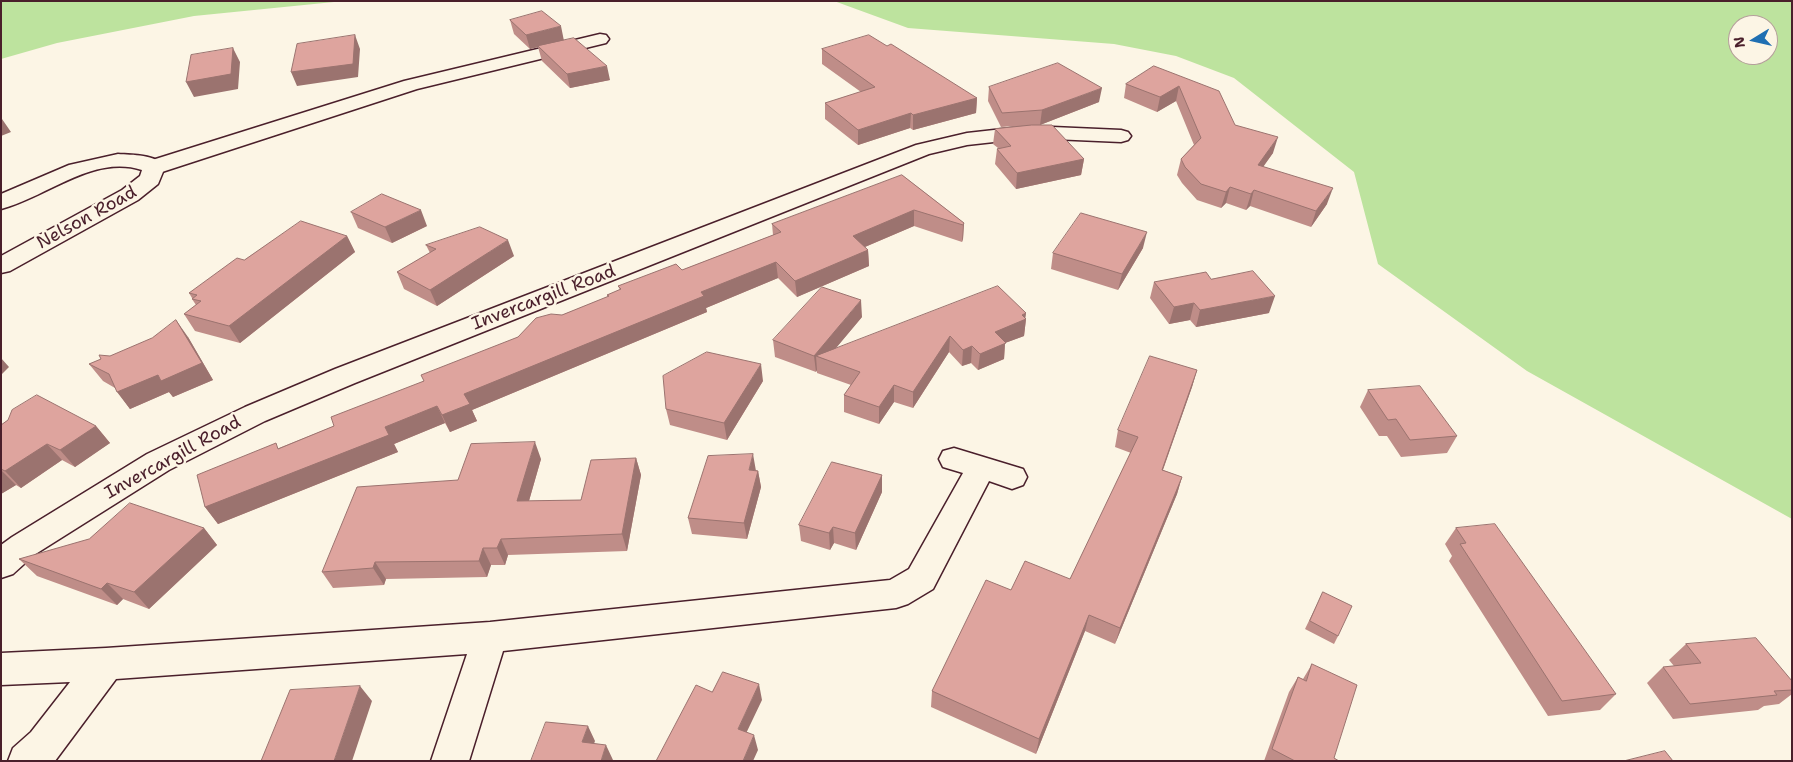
<!DOCTYPE html>
<html>
<head>
<meta charset="utf-8">
<style>
  body { margin:0 }
  #map { position:relative; width:1793px; height:762px; overflow:hidden; background:#fcf5e5; font-family:"Shantell Sans",sans-serif }
  canvas { display:block }
  .frame { position:absolute; inset:0; border:2px solid #4a1f2b; pointer-events:none }
  .north { position:absolute; left:1728px; top:15px; width:50px; height:50px; box-sizing:border-box; background:#fcf5e5; border:1px solid #b59f9b; border-radius:50%; rotate:261deg; font-size:14px; font-weight:700; line-height:20px; text-align:center; color:#4a1f2b }
  .north::after { content:''; display:block; margin:auto; width:18px; height:22px; background:#1f6fb2; clip-path:polygon(50% 0,100% 100%,50% 72%,0 100%) }
</style>
</head>
<body>
<div id="map">
<canvas width="1793" height="762"></canvas>
<div class="frame"></div>
<div class="north">N</div>
</div>
<script>
const context = document.querySelector('canvas').getContext('2d');
context.lineJoin = 'round';
function paint(path, color) {
  context.fillStyle = color;
  context.fill(path, 'evenodd');
}
function stroke(path, color, width, dash) {
  context.strokeStyle = color;
  context.lineWidth = width;
  context.lineCap = dash ? 'butt' : 'round';
  context.setLineDash(dash || []);
  context.stroke(path);
}
function write(font, color, halo, rows, align = 'center') {
  context.font = font + ' "Shantell Sans",sans-serif';
  context.lineWidth = 5;
  context.setLineDash([]);
  context.textBaseline = 'middle';
  context.strokeStyle = halo;
  context.fillStyle = color;
  for (const [text, x, y, turn = 0] of rows) {
    context.save();
    context.translate(x, y);
    context.rotate((+turn || 0) * Math.PI / 180);
    context.textAlign = isNaN(turn) ? turn : align;
    if (halo) context.strokeText(text, 0, 0);
    context.fillText(text, 0, 0);
    context.restore();
  }
}
paint(new Path2D(`
  M 1,1 L 344,1 L 194,16 L 57,43 L 1,59 Z
  M 834,1 L 1792,1 L 1792,519 L 1527,371 L 1378,264 L 1354,172 L 1234,78 L 1176,56 L 1114,44 L 908,28 ZM 1738,25 L 1768,25 L 1768,55 L 1738,55 Z`), '#bde39e');
const minor = new Path2D(`
  M 600,34 L 606,35 L 609,39 L 606,43 L 417,89 L 162,172 L 154,173 L 146,172 L 143,167 L 146,162 L 404,81 Z
  M 1030,126 L 1121,130 L 1128,132 L 1131,136 L 1128,140 L 1121,142 L 1030,138 L 967,145 L 929,154 L 355,383 L 265,421 L 169,470 L 34,555 L 13,574 L 1,578 L 1,545 L 12,537 L 147,454 L 245,407 L 335,369 L 916,145 L 967,133 Z
  M 954,448 L 1023,469 L 1027,477 L 1023,485 L 1012,489 L 989,481 L 933,589 L 908,604 L 896,608 L 503,651 L 469,761 L 431,761 L 467,654 L 116,679 L 55,761 L 8,761 L 13,748 L 31,732 L 70,682 L 1,685 L 1,653 L 106,648 L 490,622 L 890,580 L 909,569 L 963,473 L 943,467 L 939,459 L 943,451 Z`);
const tertiary = new Path2D(`
  M 118,154 C 132,155 156,154 165,167 L 158,184 L 138,200 L 10,271 L 1,273 L 1,256 L 122,190 L 140,176 L 142,170 C 93,154 47,197 1,209 L 1,194 L 69,165 Z`);
stroke(minor, '#4a1f2b', 3);
stroke(tertiary, '#4a1f2b', 3);
paint(minor, '#fcf5e5');
paint(tertiary, '#fcf5e5');
paint(new Path2D(`
  M 510,20 L 564,40 L 610,80 L 570,88 L 542,61 L 538,47 L 530,49 L 514,34 Z
  M 887,46 L 977,98 L 976,113 L 913,130 L 910,128 L 858,145 L 825,119 L 825,103 L 861,92 L 822,64 L 822,49 Z
  M 1154,66 L 1273,153 L 1263,166 L 1327,204 L 1311,227 L 1250,206 L 1246,210 L 1226,203 L 1221,208 L 1197,200 L 1182,183 L 1177,175 L 1181,159 L 1194,145 L 1176,101 L 1157,112 L 1124,98 L 1126,84 Z
  M 989,87 L 1099,102 L 1040,125 L 1084,159 L 1081,175 L 1016,189 L 995,164 L 997,149 L 998,148 L 993,144 L 995,129 L 1015,126 L 1001,127 L 988,101 Z
  M 902,175 L 964,223 L 963,239 L 962,242 L 914,226 L 865,247 L 868,250 L 869,266 L 797,297 L 778,278 L 706,308 L 707,312 L 472,410 L 477,421 L 450,432 L 445,423 L 394,444 L 398,452 L 218,524 L 205,507 L 279,448 L 334,426 L 424,381 L 518,337 L 562,315 L 608,297 L 607,295 L 620,290 L 618,286 L 682,270 L 773,235 L 772,224 Z
  M 351,212 L 427,226 L 392,243 L 358,228 Z
  M 347,236 L 355,252 L 240,343 L 195,331 L 184,314 L 196,305 L 192,299 L 192,298 L 189,293 L 244,260 Z
  M 426,245 L 514,256 L 437,306 L 404,289 L 397,272 L 430,253 Z
  M 1143,248 L 1118,290 L 1051,269 L 1053,253 Z
  M 1211,279 L 1269,313 L 1196,327 L 1190,320 L 1169,324 L 1150,298 L 1154,282 Z
  M 1026,313 L 1025,318 L 1026,319 L 1024,336 L 1005,343 L 1004,359 L 978,370 L 971,363 L 962,366 L 949,352 L 913,408 L 894,402 L 879,424 L 844,412 L 844,395 L 851,385 L 817,373 L 817,370 L 816,372 L 775,357 L 773,340 L 862,317 L 835,349 Z
  M 188,337 L 213,380 L 173,397 L 169,392 L 130,409 L 115,388 L 103,381 L 89,364 L 110,356 Z
  M 1197,370 L 1192,387 L 1163,470 L 1182,477 L 1177,494 L 1115,644 L 1085,631 L 1036,754 L 931,707 L 932,691 L 1011,590 L 1070,579 L 1131,453 L 1115,447 L 1118,430 Z
  M 763,381 L 727,440 L 670,425 L 666,409 Z
  M 1368,390 L 1457,436 L 1447,453 L 1401,457 L 1387,436 L 1379,436 L 1360,407 Z
  M 8,420 L 96,426 L 110,443 L 75,467 L 62,460 L 21,488 L 16,485 L 1,494 L 1,425 Z
  M 636,458 L 641,475 L 627,551 L 508,555 L 505,565 L 491,565 L 487,577 L 386,579 L 384,585 L 333,588 L 322,572 L 458,480 L 541,459 L 529,501 L 581,500 Z
  M 756,470 L 758,471 L 761,487 L 747,539 L 692,534 L 688,518 Z
  M 882,475 L 882,492 L 856,550 L 834,543 L 830,550 L 801,541 L 799,525 Z
  M 204,528 L 217,545 L 149,609 L 123,599 L 117,605 L 37,576 L 19,559 Z
  M 1456,528 L 1616,694 L 1600,710 L 1548,716 L 1449,561 L 1452,556 L 1445,544 Z
  M 1323,592 L 1338,636 L 1334,644 L 1305,629 Z
  M 1686,644 L 1792,681 L 1792,694 L 1779,704 L 1764,706 L 1758,710 L 1673,719 L 1647,683 L 1663,667 L 1674,666 L 1669,660 Z
  M 1312,664 L 1334,758 L 1339,761 L 1264,761 L 1289,692 L 1298,677 L 1303,679 Z`), '#bf8d88');
paint(new Path2D(`
  M 561,26 L 564,41 L 530,49 L 526,35 Z
  M 355,35 L 360,49 L 358,77 L 297,86 L 291,72 Z
  M 233,48 L 240,62 L 238,89 L 194,97 L 186,82 Z
  M 607,66 L 610,80 L 570,88 L 567,74 Z
  M 1179,86 L 1176,101 L 1157,112 L 1160,97 Z
  M 1102,88 L 1099,102 L 1040,125 L 1042,110 Z
  M 977,98 L 976,113 L 913,130 L 913,115 Z
  M 911,113 L 910,128 L 858,145 L 858,130 Z
  M 1,119 L 2,119 L 11,132 L 1,136 Z
  M 1278,137 L 1273,153 L 1254,180 L 1258,165 Z
  M 1084,159 L 1081,175 L 1016,189 L 1017,173 Z
  M 1230,187 L 1226,203 L 1221,208 L 1226,192 Z
  M 1333,188 L 1327,204 L 1311,227 L 1316,211 Z
  M 1254,190 L 1250,206 L 1246,210 L 1251,194 Z
  M 421,210 L 427,226 L 392,243 L 385,227 Z
  M 914,210 L 914,226 L 853,252 L 853,236 Z
  M 964,223 L 963,239 L 962,242 L 963,225 Z
  M 1147,232 L 1143,248 L 1118,290 L 1122,274 Z
  M 347,236 L 355,252 L 240,343 L 229,326 Z
  M 508,240 L 514,256 L 437,306 L 430,290 Z
  M 868,250 L 869,266 L 797,297 L 795,281 Z
  M 776,262 L 778,278 L 706,308 L 707,312 L 472,410 L 477,421 L 450,432 L 442,415 L 464,394 L 701,292 Z
  M 1275,296 L 1269,313 L 1196,327 L 1200,310 Z
  M 861,300 L 862,317 L 826,360 L 816,356 L 817,370 L 816,372 L 814,356 Z
  M 1194,303 L 1190,320 L 1169,324 L 1174,307 Z
  M 1026,313 L 1025,320 L 1026,319 L 1024,336 L 1005,343 L 1004,359 L 978,370 L 980,354 L 995,332 L 1022,315 Z
  M 176,320 L 188,337 L 213,380 L 173,397 L 169,392 L 130,409 L 117,392 Z
  M 950,336 L 949,352 L 913,408 L 913,392 Z
  M 972,346 L 971,363 L 962,366 L 963,350 Z
  M 1,358 L 9,367 L 1,375 Z
  M 761,364 L 763,381 L 727,440 L 724,423 Z
  M 1197,370 L 1192,387 L 1157,486 L 1162,470 Z
  M 894,385 L 894,402 L 879,424 L 879,407 Z
  M 437,406 L 445,423 L 394,444 L 398,452 L 218,524 L 205,507 L 385,427 Z
  M 96,426 L 110,443 L 75,467 L 60,450 Z
  M 535,442 L 541,459 L 524,518 L 517,501 Z
  M 47,444 L 62,460 L 21,488 L 5,471 Z
  M 753,454 L 756,471 L 749,470 Z
  M 636,458 L 641,475 L 627,551 L 622,534 Z
  M 1,470 L 16,485 L 1,494 Z
  M 758,471 L 761,487 L 747,539 L 744,523 Z
  M 882,475 L 882,492 L 856,550 L 855,533 Z
  M 1182,477 L 1177,494 L 1115,644 L 1120,628 Z
  M 833,527 L 834,543 L 830,550 L 829,533 Z
  M 204,528 L 217,545 L 149,609 L 134,592 Z
  M 501,539 L 508,555 L 505,565 L 497,548 Z
  M 483,548 L 491,565 L 487,577 L 479,561 Z
  M 375,562 L 386,579 L 384,585 L 373,568 Z
  M 107,583 L 123,599 L 117,605 L 101,589 Z
  M 1089,615 L 1085,631 L 1036,754 L 1039,739 Z
  M 759,684 L 762,700 L 741,744 L 738,729 Z
  M 360,686 L 372,701 L 352,761 L 334,761 Z
  M 588,726 L 595,741 L 589,757 L 582,742 Z
  M 754,735 L 758,750 L 753,761 L 743,761 Z
  M 606,745 L 613,760 L 612,761 L 601,761 Z`), '#9b736f');
const building = new Path2D(`
  M 542,11 L 561,26 L 526,35 L 510,20 Z
  M 355,35 L 353,64 L 291,72 L 297,44 Z
  M 869,35 L 887,46 L 891,44 L 977,98 L 913,115 L 911,113 L 858,130 L 825,103 L 875,87 L 822,49 Z
  M 574,38 L 607,66 L 567,74 L 538,46 Z
  M 233,48 L 231,74 L 186,82 L 191,55 Z
  M 1058,63 L 1102,88 L 1042,110 L 1002,113 L 989,87 Z
  M 1154,66 L 1219,91 L 1235,125 L 1278,137 L 1258,165 L 1333,188 L 1316,211 L 1254,190 L 1251,194 L 1230,187 L 1226,192 L 1201,184 L 1185,167 L 1181,159 L 1201,138 L 1179,86 L 1160,97 L 1126,84 Z
  M 1032,125 L 1052,125 L 1084,159 L 1017,173 L 997,149 L 1011,146 L 995,129 Z
  M 902,175 L 964,223 L 963,225 L 914,210 L 853,236 L 868,250 L 795,281 L 776,262 L 701,292 L 704,296 L 464,394 L 470,404 L 442,415 L 437,406 L 385,427 L 389,435 L 205,507 L 197,475 L 276,443 L 278,449 L 334,426 L 331,417 L 424,381 L 421,375 L 518,337 L 536,318 L 551,314 L 562,315 L 609,296 L 607,295 L 621,289 L 618,286 L 676,264 L 682,270 L 781,232 L 772,224 Z
  M 382,194 L 421,210 L 385,227 L 351,212 Z
  M 1081,213 L 1147,232 L 1122,274 L 1053,253 Z
  M 301,221 L 347,236 L 229,326 L 184,314 L 201,301 L 192,299 L 197,295 L 189,293 L 237,258 L 244,260 Z
  M 480,227 L 508,240 L 430,290 L 397,272 L 436,249 L 426,245 Z
  M 1253,271 L 1275,296 L 1200,310 L 1194,303 L 1174,307 L 1154,282 L 1206,272 L 1211,279 Z
  M 998,286 L 1026,313 L 1022,315 L 1026,319 L 995,332 L 1006,343 L 980,354 L 972,346 L 963,350 L 950,336 L 913,392 L 894,385 L 879,407 L 844,395 L 860,372 L 816,356 Z
  M 822,287 L 861,300 L 814,356 L 773,340 Z
  M 176,320 L 202,363 L 161,381 L 158,375 L 117,392 L 109,374 L 89,364 L 101,359 L 99,355 L 110,356 L 152,338 Z
  M 707,352 L 761,364 L 724,423 L 666,409 L 663,376 Z
  M 1150,356 L 1197,370 L 1162,470 L 1182,477 L 1120,628 L 1089,615 L 1039,739 L 932,691 L 986,580 L 1011,590 L 1025,561 L 1070,579 L 1138,437 L 1118,430 Z
  M 1420,386 L 1457,436 L 1410,440 L 1396,419 L 1388,420 L 1368,390 Z
  M 37,395 L 96,426 L 60,450 L 47,444 L 5,471 L 1,469 L 1,425 L 8,420 L 12,410 Z
  M 535,442 L 517,501 L 581,500 L 591,460 L 636,458 L 622,534 L 501,539 L 497,548 L 483,548 L 479,561 L 375,562 L 373,568 L 322,572 L 357,487 L 458,480 L 471,444 Z
  M 753,454 L 749,470 L 758,471 L 744,523 L 688,518 L 708,456 Z
  M 832,462 L 882,475 L 855,533 L 833,527 L 829,533 L 799,525 Z
  M 130,503 L 204,528 L 134,592 L 107,583 L 101,589 L 19,559 L 89,539 Z
  M 1495,524 L 1616,694 L 1562,701 L 1460,544 L 1466,543 L 1456,528 Z
  M 1323,592 L 1352,606 L 1338,636 L 1310,621 Z
  M 1756,638 L 1792,681 L 1792,690 L 1774,691 L 1777,695 L 1690,704 L 1663,667 L 1701,663 L 1686,644 Z
  M 1312,664 L 1357,685 L 1334,758 L 1339,761 L 1295,761 L 1272,749 L 1298,677 L 1306,681 Z
  M 723,672 L 759,684 L 738,729 L 754,735 L 743,761 L 656,761 L 696,685 L 712,692 Z
  M 360,686 L 334,761 L 261,761 L 290,690 Z
  M 546,722 L 588,726 L 582,742 L 606,745 L 601,761 L 531,761 Z
  M 1665,751 L 1673,761 L 1624,761 Z`);
paint(building, '#dea49e');
stroke(building, '#9b736f', 1);
write('18px', '#4a1f2b', '#fcf5e5', [
  ["Nelson Road",87,218,-29],
  ["Invercargill Road",544,298,-21],
  ["Invercargill Road",173,458,-29]
]);
</script>
</body>
</html>
